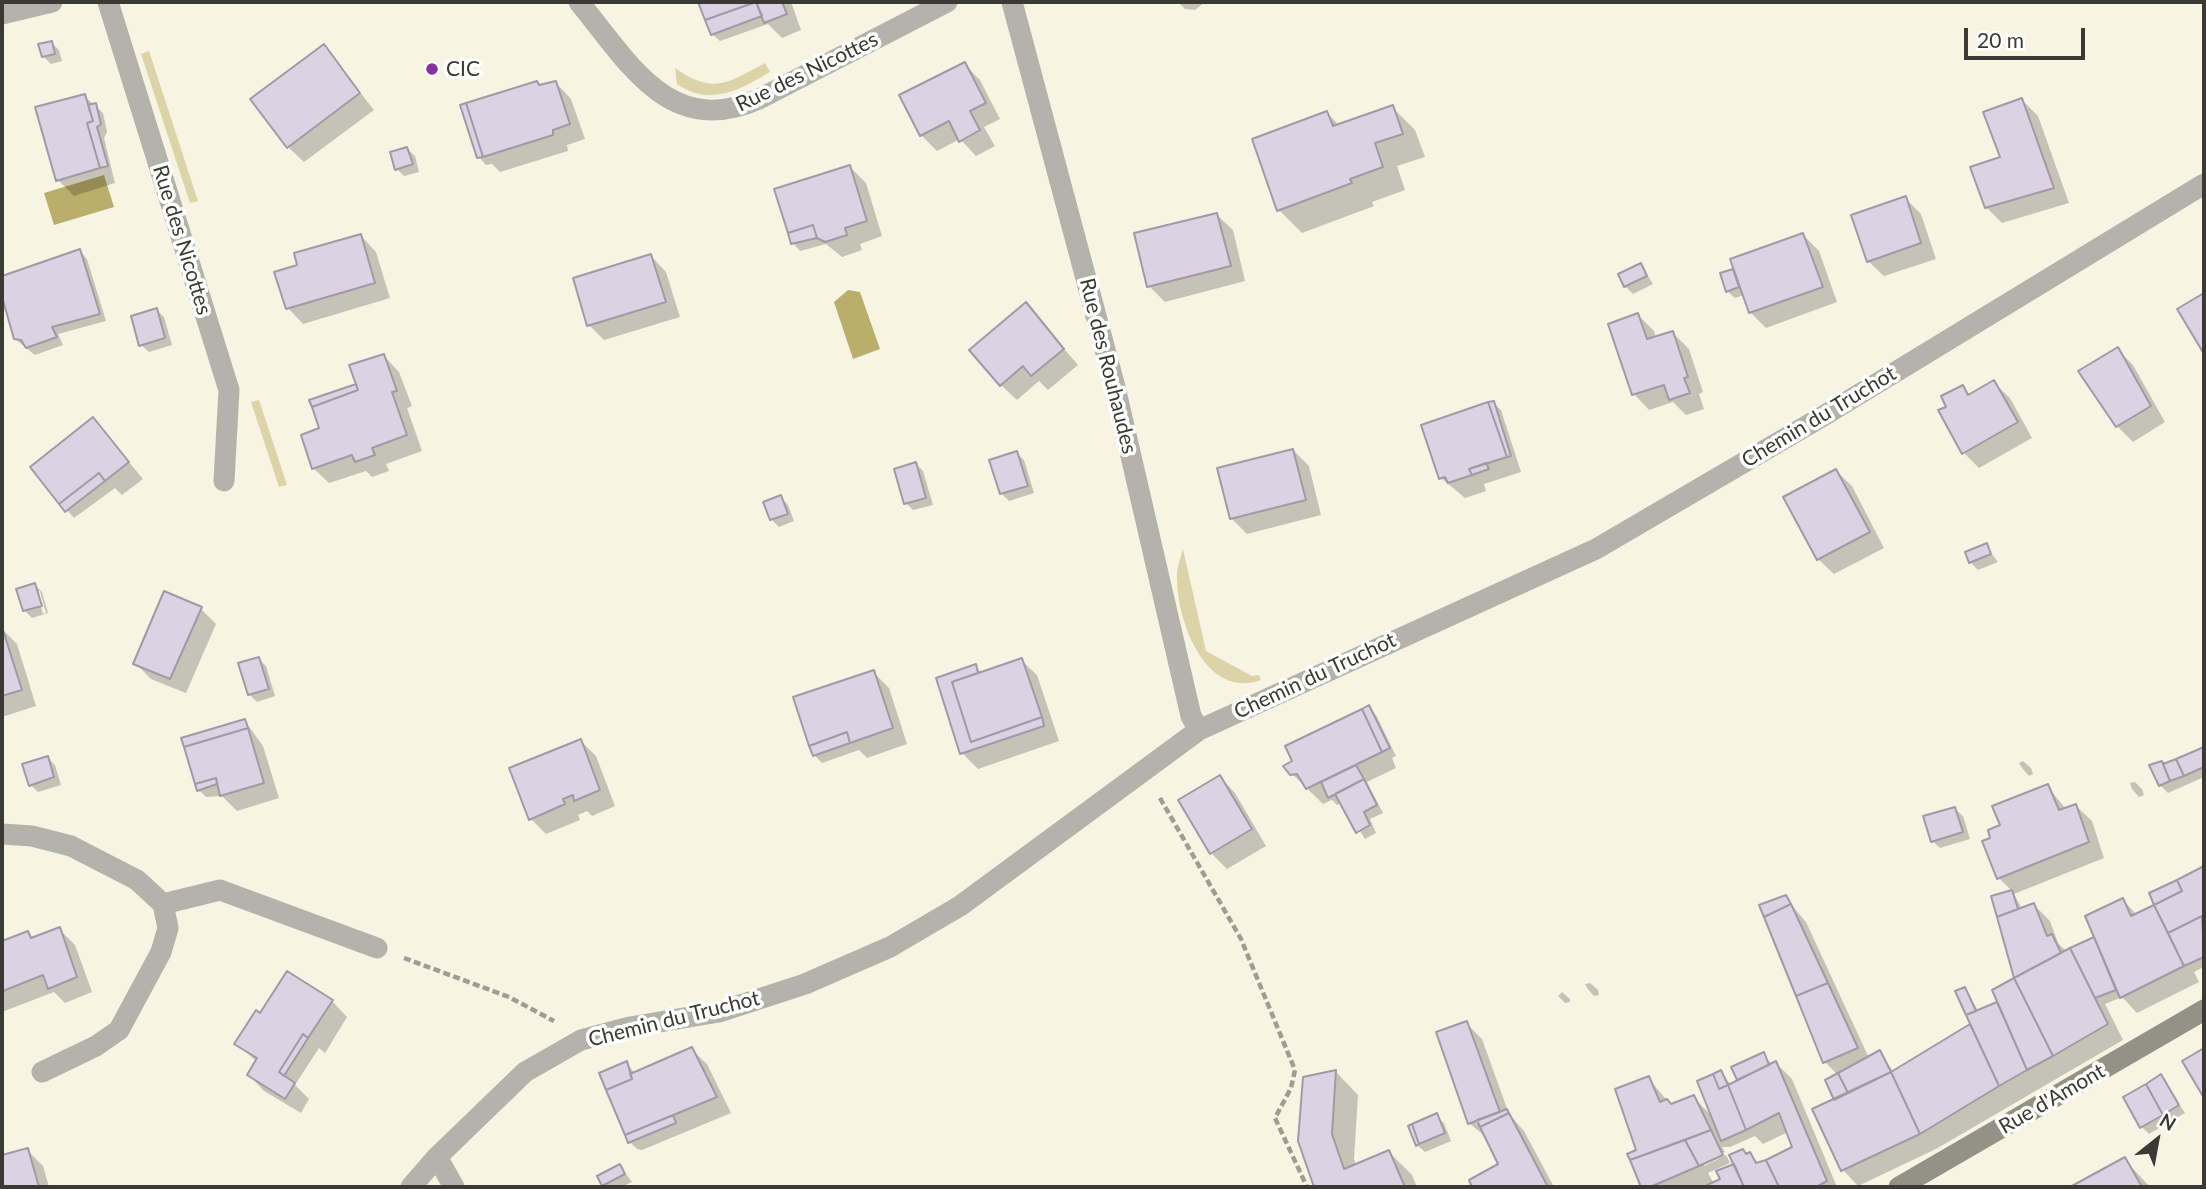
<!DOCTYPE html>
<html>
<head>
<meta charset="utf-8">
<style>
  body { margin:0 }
  #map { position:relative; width:2206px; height:1189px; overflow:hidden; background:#f7f4e3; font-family:Lato,sans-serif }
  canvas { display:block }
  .frame { position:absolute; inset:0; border:4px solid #3b3933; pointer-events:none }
  .north { position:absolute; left:2122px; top:1105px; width:70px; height:70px; -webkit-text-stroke:5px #fff; paint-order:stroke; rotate:31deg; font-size:19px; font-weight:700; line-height:28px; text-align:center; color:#3b3933 }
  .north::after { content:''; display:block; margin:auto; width:24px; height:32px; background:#3b3933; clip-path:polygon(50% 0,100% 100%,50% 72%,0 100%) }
  .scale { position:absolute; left:1964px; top:28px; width:121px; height:32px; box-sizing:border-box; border:4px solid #3b3933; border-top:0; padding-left:9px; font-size:21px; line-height:24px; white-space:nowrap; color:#3b3933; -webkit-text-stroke:5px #fff; paint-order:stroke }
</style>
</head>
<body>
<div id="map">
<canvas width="2206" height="1189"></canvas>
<div class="frame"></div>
<div class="north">N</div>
<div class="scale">20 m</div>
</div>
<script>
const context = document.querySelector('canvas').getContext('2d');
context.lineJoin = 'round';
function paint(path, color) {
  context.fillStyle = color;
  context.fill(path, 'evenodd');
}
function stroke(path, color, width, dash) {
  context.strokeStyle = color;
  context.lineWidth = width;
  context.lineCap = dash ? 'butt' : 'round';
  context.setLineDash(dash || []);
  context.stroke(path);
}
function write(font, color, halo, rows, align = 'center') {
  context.font = font + ' Lato,sans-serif';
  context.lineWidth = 7;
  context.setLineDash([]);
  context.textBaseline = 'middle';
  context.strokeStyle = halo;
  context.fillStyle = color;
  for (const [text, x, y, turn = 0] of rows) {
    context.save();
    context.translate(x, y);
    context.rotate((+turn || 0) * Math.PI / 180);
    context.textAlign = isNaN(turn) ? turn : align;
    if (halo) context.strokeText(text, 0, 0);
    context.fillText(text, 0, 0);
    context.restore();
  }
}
paint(new Path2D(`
  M 149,51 L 198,201 L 190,203 L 141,54 Z
  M 765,63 L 770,72 C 740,90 709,107 677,84 L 675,68 C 714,95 727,83 765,63 Z
  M 259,400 L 287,485 L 279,487 L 251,402 Z
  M 1183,549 L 1206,651 L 1252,676 L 1259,675 L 1261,680 C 1206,700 1178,623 1177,581 C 1176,570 1180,559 1183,549 Z`), '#dcd4a8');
paint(new Path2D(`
  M 104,175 L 114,207 L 54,225 L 44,193 Z
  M 848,290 L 860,292 L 880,349 L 853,359 L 834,302 Z`), '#baae6c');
paint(new Path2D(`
  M 700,2 L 791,2 L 801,30 L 782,38 L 768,24 L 720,41 L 712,34 Z
  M 1178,2 L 1205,2 L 1195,10 L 1185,9 Z
  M 52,43 L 59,50 L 62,61 L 51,64 L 43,56 Z
  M 324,47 L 374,110 L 304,162 L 288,147 Z
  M 964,64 L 980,80 L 1000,119 L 984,127 L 995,146 L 976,156 L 960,139 L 937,151 L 921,135 Z
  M 556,83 L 571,99 L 585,139 L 567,145 L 568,151 L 500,172 L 492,164 L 486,165 L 479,157 L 540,87 Z
  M 84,96 L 103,113 L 107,132 L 104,138 L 115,183 L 74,196 L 58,180 Z
  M 2022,100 L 2038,116 L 2069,203 L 2002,223 L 1986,207 Z
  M 1392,107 L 1415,130 L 1425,157 L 1397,166 L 1405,190 L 1372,202 L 1374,206 L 1302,233 L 1279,210 L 1254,140 L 1327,113 L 1340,126 Z
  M 407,149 L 415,156 L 419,172 L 404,176 L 397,169 Z
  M 850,167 L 866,183 L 882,236 L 860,244 L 862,250 L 842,257 L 826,244 L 800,251 L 793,243 Z
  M 1905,198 L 1921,214 L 1936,259 L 1884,276 L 1868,261 Z
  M 1217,215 L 1233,230 L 1245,281 L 1165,302 L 1149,286 Z
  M 1803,235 L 1819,251 L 1837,302 L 1766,328 L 1751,313 L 1744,295 L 1735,298 L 1727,291 L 1722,275 Z
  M 361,236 L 376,252 L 390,298 L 303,324 L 288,308 L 299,266 Z
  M 80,251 L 87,259 L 106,321 L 58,334 L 63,345 L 35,355 L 15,339 L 2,290 L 2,278 Z
  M 651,256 L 666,272 L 680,317 L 604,340 L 589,325 Z
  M 1641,265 L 1653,284 L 1633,294 L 1625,286 Z
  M 1026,305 L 1078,365 L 1048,390 L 1039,381 L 1017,400 L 1001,385 Z
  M 156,310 L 164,317 L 172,345 L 149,352 L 141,345 Z
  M 1638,315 L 1654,331 L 1656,338 L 1673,333 L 1689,349 L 1703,392 L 1699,394 L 1704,409 L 1686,415 L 1673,402 L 1649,410 L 1634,394 Z
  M 2117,349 L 2133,365 L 2165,422 L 2133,442 L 2117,426 Z
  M 384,356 L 399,372 L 412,406 L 407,408 L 422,451 L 386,464 L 389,471 L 372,477 L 366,471 L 329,483 L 313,468 L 321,429 Z
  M 1994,383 L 2010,398 L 2032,438 L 1979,468 L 1963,452 L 1949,408 L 1962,387 L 1971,395 Z
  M 1493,403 L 1501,410 L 1521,472 L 1484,484 L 1486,491 L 1465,498 L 1441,478 L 1423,426 Z
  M 93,419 L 143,479 L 122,495 L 115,488 L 74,518 L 61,503 Z
  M 1293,450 L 1309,466 L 1321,515 L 1247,534 L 1231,518 Z
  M 1017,453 L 1024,460 L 1034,493 L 1009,501 L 1001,493 Z
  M 916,464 L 923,471 L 933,505 L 913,510 L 906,503 Z
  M 1836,471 L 1852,486 L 1884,548 L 1834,574 L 1818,559 Z
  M 781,497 L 788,505 L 794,521 L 779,527 L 771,519 Z
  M 1986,546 L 1998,562 L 1978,570 L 1970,562 Z
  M 35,585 L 42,592 L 48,613 L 32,618 L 24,610 ZM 36,591 L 40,591 L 46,613 L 43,614 Z
  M 201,609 L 216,624 L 186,693 L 151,679 L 135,663 Z
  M 2,629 L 17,644 L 36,706 L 2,717 Z
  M 259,659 L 266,666 L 275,696 L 257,702 L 249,694 Z
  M 1021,660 L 1037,675 L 1059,741 L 978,769 L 962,753 L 938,679 L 975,666 L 982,673 Z
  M 873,672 L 889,688 L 907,744 L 867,758 L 859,750 L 822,763 L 814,755 Z
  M 1368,707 L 1376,715 L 1396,756 L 1392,758 L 1396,768 L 1367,782 L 1383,813 L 1370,819 L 1376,833 L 1365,839 L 1342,802 L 1337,805 L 1332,800 L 1323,804 L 1285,767 Z
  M 245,721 L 263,746 L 279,798 L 237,811 L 222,796 L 206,797 L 199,790 Z
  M 581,741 L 596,756 L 615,806 L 592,816 L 587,811 L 578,815 L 580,820 L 546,834 L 531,819 Z
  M 2204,749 L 2204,777 L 2168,793 L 2160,785 L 2164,765 Z
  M 48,758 L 55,765 L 61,785 L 38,792 L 31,785 Z
  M 2023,761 L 2031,768 L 2033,774 L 2029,776 L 2022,768 L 2019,763 Z
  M 1220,777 L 1235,793 L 1266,846 L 1227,869 L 1211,853 Z
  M 2135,782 L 2142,789 L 2144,795 L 2139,797 L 2132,789 L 2130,783 Z
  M 2047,786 L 2066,809 L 2076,806 L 2092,821 L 2104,858 L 2014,894 L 2022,909 L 2034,905 L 2050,921 L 2058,943 L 2067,952 L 2094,939 L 2099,945 L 2123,900 L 2137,915 L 2156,905 L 2151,894 L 2204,868 L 2204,967 L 2194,972 L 2199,982 L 2137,1013 L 2122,997 L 2105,1004 L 2123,1040 L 1936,1149 L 1858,1186 L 1843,1170 L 1836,1100 L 1838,1075 L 1825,1062 L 1785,897 L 1806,922 L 1869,1058 L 1880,1052 L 1894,1073 L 1973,1025 L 1965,989 L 1979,1012 L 2000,1003 L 2016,979 L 1993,897 L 2013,892 L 1999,878 L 1984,842 L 1993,839 L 2002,826 Z
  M 1955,809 L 1963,816 L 1970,839 L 1940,848 L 1932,841 Z
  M 59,929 L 75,945 L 92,992 L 65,1003 L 54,992 L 2,1012 L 2,943 L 28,934 L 33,939 Z
  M 1590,983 L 1598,990 L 1599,995 L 1594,996 L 1587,988 L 1585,984 Z
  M 1562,992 L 1570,999 L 1570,1002 L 1565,1003 L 1558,996 Z
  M 332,1001 L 347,1017 L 325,1053 L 319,1048 L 295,1085 L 309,1099 L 301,1113 L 264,1091 L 249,1075 L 257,1062 L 236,1043 L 261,1015 Z
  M 1466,1023 L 1482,1039 L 1509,1114 L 1524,1131 L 1554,1187 L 1474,1187 L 1471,1181 L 1501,1165 L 1487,1138 L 1469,1123 ZM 1497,1114 L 1476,1123 L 1476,1119 Z
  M 691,1049 L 707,1064 L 731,1113 L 642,1150 L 637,1149 L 630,1142 L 627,1063 L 635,1074 Z
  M 1764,1054 L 1772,1065 L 1776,1063 L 1792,1079 L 1837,1187 L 1642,1187 L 1629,1155 L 1638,1151 L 1648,1078 L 1671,1105 L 1693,1097 L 1713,1117 L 1721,1072 L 1731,1085 L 1740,1081 ZM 1788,1132 L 1795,1148 L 1759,1164 L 1750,1154 L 1746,1155 L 1722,1180 L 1714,1184 L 1708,1173 L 1730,1163 L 1726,1155 L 1704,1166 L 1704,1162 L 1725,1152 L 1722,1147 L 1730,1147 L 1755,1136 L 1763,1144 Z
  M 1336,1072 L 1358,1095 L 1354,1159 L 1356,1166 L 1389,1152 L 1412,1175 L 1417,1187 L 1317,1187 L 1300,1140 Z
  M 2161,1077 L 2185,1113 L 2149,1134 L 2142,1127 Z
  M 1436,1116 L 1444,1123 L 1451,1141 L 1425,1152 L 1417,1145 Z
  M 27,1150 L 43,1166 L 49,1187 L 2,1187 L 2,1157 Z
  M 2124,1159 L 2150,1187 L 2074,1187 Z
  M 620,1166 L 632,1182 L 621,1187 L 606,1187 L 604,1185 Z`), '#0003');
const building = new Path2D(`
  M 698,2 L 782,2 L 787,14 L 764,23 L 756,2 L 705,20 Z
  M 756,2 L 762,16 L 711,35 L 705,20 Z
  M 52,41 L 55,54 L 42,57 L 38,44 Z
  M 324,44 L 360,93 L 287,148 L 250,99 Z
  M 965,62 L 986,103 L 970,111 L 980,130 L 959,142 L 949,121 L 920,136 L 899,95 Z
  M 537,81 L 539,85 L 556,81 L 570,124 L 553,130 L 553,135 L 483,157 L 466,103 Z
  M 85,94 L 93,121 L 87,123 L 100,168 L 56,181 L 35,107 Z
  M 2022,98 L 2054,188 L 1985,208 L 1970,167 L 2000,157 L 1983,112 Z
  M 96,103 L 101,124 L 97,127 L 108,166 L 100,168 L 87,123 L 93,121 L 88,105 Z
  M 466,103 L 483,157 L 477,158 L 460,105 Z
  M 1393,105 L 1403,134 L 1375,143 L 1383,167 L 1350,179 L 1352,183 L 1277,211 L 1252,139 L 1327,111 L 1333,126 Z
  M 407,147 L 413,164 L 395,170 L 390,152 Z
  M 850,165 L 867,221 L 845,228 L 847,235 L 825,242 L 817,238 L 813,225 L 788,233 L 774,189 Z
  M 1906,196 L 1921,243 L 1867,262 L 1851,215 Z
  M 1217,213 L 1231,266 L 1147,287 L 1134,233 Z
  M 813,225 L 817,238 L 791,244 L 788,233 Z
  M 1803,233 L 1823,287 L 1749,313 L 1730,259 Z
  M 361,234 L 375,283 L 286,309 L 274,272 L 297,265 L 294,253 Z
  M 80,249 L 100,314 L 52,327 L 57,337 L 26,348 L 21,340 L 14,339 L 2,297 L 2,276 Z
  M 651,254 L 666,302 L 587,326 L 573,278 Z
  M 1641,263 L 1647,276 L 1624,287 L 1618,274 Z
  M 1733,269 L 1739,287 L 1726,292 L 1720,273 Z
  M 2204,293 L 2204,354 L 2177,309 Z
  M 1026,302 L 1064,349 L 1031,376 L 1023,366 L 1000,386 L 969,350 Z
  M 157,308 L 165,338 L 139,346 L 131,316 Z
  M 1638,313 L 1647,339 L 1673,331 L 1688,377 L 1684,378 L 1690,393 L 1669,400 L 1664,385 L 1632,395 L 1608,324 Z
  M 2118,347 L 2151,406 L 2116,427 L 2078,371 Z
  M 384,354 L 397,391 L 392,392 L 407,435 L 372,448 L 375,455 L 355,462 L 352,455 L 312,469 L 301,435 L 319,428 L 312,407 L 358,390 L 349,365 Z
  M 1994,380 L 2018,422 L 1962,454 L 1938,410 L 1946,407 L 1941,396 L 1963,385 L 1968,395 Z
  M 356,384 L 358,390 L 312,407 L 309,400 Z
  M 1494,401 L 1511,456 L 1507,457 L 1488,402 Z
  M 1488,402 L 1507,457 L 1469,469 L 1472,475 L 1448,483 L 1445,477 L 1439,479 L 1421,425 Z
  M 93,417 L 129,462 L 105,481 L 99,473 L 59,504 L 30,467 Z
  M 1293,449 L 1306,500 L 1230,519 L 1217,468 Z
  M 1017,451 L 1028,486 L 1000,494 L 989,460 Z
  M 916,462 L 926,498 L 904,504 L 894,469 Z
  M 1486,463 L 1489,469 L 1472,475 L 1469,469 Z
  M 1836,469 L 1870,532 L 1817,560 L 1783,497 Z
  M 99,473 L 105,481 L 65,512 L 59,504 Z
  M 781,495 L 788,514 L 770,520 L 763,502 Z
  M 1987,543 L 1991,554 L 1969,563 L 1965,552 Z
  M 35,583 L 42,606 L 23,611 L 16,589 Z
  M 164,591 L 202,607 L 170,679 L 133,664 Z
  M 2,627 L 22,690 L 2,696 Z
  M 259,657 L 269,689 L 248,695 L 238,663 Z
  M 1022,658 L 1042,717 L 971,742 L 952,682 Z
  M 976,664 L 978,673 L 952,682 L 971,742 L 1042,717 L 1044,726 L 960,754 L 936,678 Z
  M 874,670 L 893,728 L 850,743 L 847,732 L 809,746 L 793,697 Z
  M 1369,705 L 1390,748 L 1382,752 L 1362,709 Z
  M 1362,709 L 1382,752 L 1306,789 L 1297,774 L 1290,775 L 1283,766 L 1292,761 L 1285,746 Z
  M 245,719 L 248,728 L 184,747 L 181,738 Z
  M 248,728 L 264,783 L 220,796 L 216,778 L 195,784 L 184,747 Z
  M 847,732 L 850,743 L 813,756 L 809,746 Z
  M 581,739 L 600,790 L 574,801 L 573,795 L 563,799 L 565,804 L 529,820 L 509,768 Z
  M 2204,747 L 2204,767 L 2184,776 L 2176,759 Z
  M 48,756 L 54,777 L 29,786 L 22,764 Z
  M 2176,759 L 2184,776 L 2170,781 L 2163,764 Z
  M 2162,761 L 2170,781 L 2159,786 L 2149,765 Z
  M 1356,765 L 1364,779 L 1328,798 L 1321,782 Z
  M 1220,775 L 1252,829 L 1210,854 L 1178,800 Z
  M 216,778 L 217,784 L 197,791 L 195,784 Z
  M 1364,779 L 1377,805 L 1364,812 L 1370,825 L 1356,833 L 1335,794 Z
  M 2048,784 L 2059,810 L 2076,804 L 2089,842 L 1997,879 L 1982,841 L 1990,838 L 1988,830 L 2000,825 L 1992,806 Z
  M 1955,807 L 1963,832 L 1931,842 L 1923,816 Z
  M 2204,866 L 2204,920 L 2202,916 L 2168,933 L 2154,905 L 2182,891 L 2177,880 Z
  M 2177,880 L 2182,891 L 2154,905 L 2149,893 Z
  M 2012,890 L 2018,909 L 1997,917 L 1991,896 Z
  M 1786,895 L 1791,904 L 1764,917 L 1759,905 Z
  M 2123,898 L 2131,916 L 2154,905 L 2184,966 L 2120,998 L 2085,916 Z
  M 2034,903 L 2047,936 L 2052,934 L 2061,953 L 2014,978 L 1997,917 Z
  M 1791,904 L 1828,983 L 1796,996 L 1764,917 Z
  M 2202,916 L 2204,957 L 2184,966 L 2168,933 Z
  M 60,927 L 77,977 L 48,989 L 43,975 L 3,991 L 2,941 L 28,931 L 31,938 Z
  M 2094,937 L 2116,990 L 2095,998 L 2070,948 Z
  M 2070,948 L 2108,1024 L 2053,1056 L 2014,978 Z
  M 287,971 L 333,1000 L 308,1038 L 303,1034 L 279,1072 L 295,1083 L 285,1099 L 247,1075 L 257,1058 L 234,1044 L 256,1010 L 260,1013 Z
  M 2014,978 L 2053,1056 L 2027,1070 L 1992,990 Z
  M 1828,983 L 1858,1048 L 1823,1063 L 1796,996 Z
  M 1965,987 L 1976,1011 L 1966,1015 L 1955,991 Z
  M 1997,1002 L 2027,1070 L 1999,1086 L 1966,1015 Z
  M 1467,1021 L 1500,1112 L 1468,1124 L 1436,1032 Z
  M 1970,1024 L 1999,1086 L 1920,1134 L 1891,1072 Z
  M 303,1034 L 308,1038 L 284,1076 L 279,1072 Z
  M 692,1047 L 717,1097 L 625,1135 L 606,1090 L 632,1079 L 630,1074 Z
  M 2204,1048 L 2204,1098 L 2182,1061 Z
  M 1880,1050 L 1891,1072 L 1848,1093 L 1838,1073 Z
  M 1764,1052 L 1769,1065 L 1737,1080 L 1731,1067 Z
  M 627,1061 L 632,1079 L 606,1090 L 599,1073 Z
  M 1776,1061 L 1827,1181 L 1816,1187 L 1779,1187 L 1766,1160 L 1792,1147 L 1779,1113 L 1746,1130 L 1728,1085 Z
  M 1336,1070 L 1332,1134 L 1344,1169 L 1389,1150 L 1405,1187 L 1314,1187 L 1298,1141 L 1303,1077 Z
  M 1721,1070 L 1728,1085 L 1719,1089 L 1713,1074 Z
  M 1891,1072 L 1920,1134 L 1841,1171 L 1812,1109 Z
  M 1838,1073 L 1848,1093 L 1834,1100 L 1825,1080 Z
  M 1713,1074 L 1719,1089 L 1728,1085 L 1746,1130 L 1721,1141 L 1697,1081 Z
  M 2161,1074 L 2179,1105 L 2163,1115 L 2146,1084 Z
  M 1649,1076 L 1660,1102 L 1667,1099 L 1671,1104 L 1694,1095 L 1711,1130 L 1630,1160 L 1627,1154 L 1636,1150 L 1615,1089 Z
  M 2146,1084 L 2163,1115 L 2140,1128 L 2123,1097 Z
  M 1507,1109 L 1509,1113 L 1480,1127 L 1477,1120 Z
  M 1437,1113 L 1445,1133 L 1419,1144 L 1412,1124 Z
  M 1509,1113 L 1548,1187 L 1472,1187 L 1469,1180 L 1498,1164 L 1480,1127 Z
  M 673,1115 L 676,1123 L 628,1143 L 625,1135 Z
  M 1412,1124 L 1419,1144 L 1416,1146 L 1408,1126 Z
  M 1711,1130 L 1723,1155 L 1699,1166 L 1685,1140 Z
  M 1685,1140 L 1699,1166 L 1650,1187 L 1641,1187 L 1630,1160 Z
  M 28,1148 L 39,1187 L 2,1187 L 2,1155 Z
  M 1743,1149 L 1746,1154 L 1750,1152 L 1756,1163 L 1766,1160 L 1779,1187 L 1744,1187 L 1729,1155 Z
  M 2125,1157 L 2142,1187 L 2070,1187 Z
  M 620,1164 L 625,1174 L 602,1186 L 597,1176 Z
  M 1734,1164 L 1744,1187 L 1708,1187 L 1707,1185 L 1720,1179 L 1716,1171 Z`);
paint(building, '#ddd2e1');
stroke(building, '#a298a6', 2);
stroke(new Path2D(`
  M 1160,798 L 1241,939 L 1295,1070 L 1291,1088 L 1275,1118 L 1307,1187
  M 404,958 L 509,997 L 554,1021`), '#9f9c90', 4.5, [7, 3.5]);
stroke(new Path2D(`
  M 411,1187 L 437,1157`), '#b3b2ab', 21);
stroke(new Path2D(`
  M 108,2 L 229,390 L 224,481
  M 579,2 C 629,63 670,139 759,99 L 947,2
  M 1012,2 L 1115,387 L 1191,716 L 1199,730
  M 2,14 L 52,2
  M 2,834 L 32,836 L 71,846 L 137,880 L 163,904 L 168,928 L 161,952 L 119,1030 L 96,1046 L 42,1072
  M 163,904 L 220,890 L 377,948
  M 454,1187 L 437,1157 L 525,1072 L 581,1040 L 630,1027 L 719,1012 L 805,984 L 890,947 L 960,906 L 1199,730 L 1596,549 L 1825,415 L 2204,184`), '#b3b2ab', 21);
stroke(new Path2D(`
  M 1899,1187 L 2204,1010`), '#949287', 21);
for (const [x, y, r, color] of [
  [432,69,7,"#8532a1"]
]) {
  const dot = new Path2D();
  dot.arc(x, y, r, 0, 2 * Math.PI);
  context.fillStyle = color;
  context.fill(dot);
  stroke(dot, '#fff', 2.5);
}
write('21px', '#3b3933', '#fff', [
  ["CIC",446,69]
], 'left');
write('21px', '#3b3933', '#fff', [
  ["Rue des Nicottes",807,72,-26],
  ["Rue des Nicottes",182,240,73],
  ["Rue des Rouhaudes",1108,366,76],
  ["Chemin du Truchot",1819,417,-31],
  ["Chemin du Truchot",1315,676,-25],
  ["Chemin du Truchot",674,1019,-14],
  ["Rue d'Amont",2052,1099,-30]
]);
</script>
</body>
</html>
